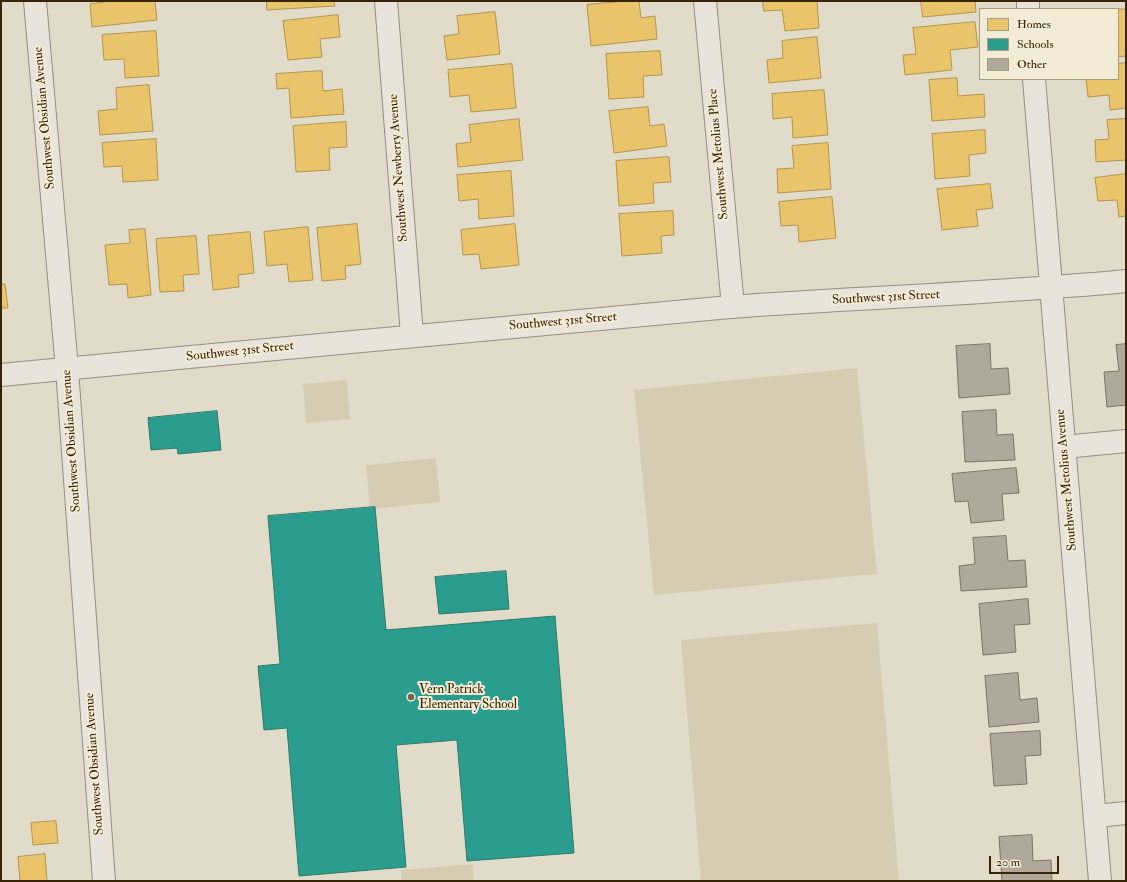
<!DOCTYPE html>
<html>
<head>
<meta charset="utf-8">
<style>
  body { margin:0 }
  #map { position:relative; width:1127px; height:882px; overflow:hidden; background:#e1dbc9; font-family:"IM FELL Double Pica",serif }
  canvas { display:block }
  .frame { position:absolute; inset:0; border:2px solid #382305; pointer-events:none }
  .legend { position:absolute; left:979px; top:8px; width:140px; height:72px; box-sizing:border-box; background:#f2ebd5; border:1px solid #a89b82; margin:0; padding:5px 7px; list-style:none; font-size:12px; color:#382305 }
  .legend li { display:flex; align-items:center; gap:8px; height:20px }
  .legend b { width:20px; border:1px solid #a89b82 }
  .scale { position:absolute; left:989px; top:856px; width:70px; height:18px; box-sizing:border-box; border:2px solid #382305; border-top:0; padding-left:5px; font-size:12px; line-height:14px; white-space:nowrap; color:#382305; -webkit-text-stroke:3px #f2ebd5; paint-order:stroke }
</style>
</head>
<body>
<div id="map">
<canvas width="1127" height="882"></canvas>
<div class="frame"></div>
<ul class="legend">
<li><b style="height:11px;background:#e9c46a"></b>Homes</li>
<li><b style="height:11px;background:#2a9d8f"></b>Schools</li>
<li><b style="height:11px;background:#afa99b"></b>Other</li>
</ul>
<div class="scale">20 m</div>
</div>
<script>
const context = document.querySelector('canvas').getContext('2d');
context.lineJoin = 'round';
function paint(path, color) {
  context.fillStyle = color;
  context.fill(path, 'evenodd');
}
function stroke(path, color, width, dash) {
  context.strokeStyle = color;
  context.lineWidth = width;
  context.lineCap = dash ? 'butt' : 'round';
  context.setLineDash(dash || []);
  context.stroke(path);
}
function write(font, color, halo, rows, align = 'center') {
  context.font = font + ' "IM FELL Double Pica",serif';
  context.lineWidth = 4;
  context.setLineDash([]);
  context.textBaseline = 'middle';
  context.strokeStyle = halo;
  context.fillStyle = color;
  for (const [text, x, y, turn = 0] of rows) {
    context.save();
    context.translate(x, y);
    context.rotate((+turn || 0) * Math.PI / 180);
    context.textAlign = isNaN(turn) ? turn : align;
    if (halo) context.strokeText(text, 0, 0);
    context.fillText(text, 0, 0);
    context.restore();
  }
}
paint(new Path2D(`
  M 857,368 L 877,574 L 654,595 L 634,390 Z
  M 347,380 L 350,419 L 306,423 L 303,384 Z
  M 436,458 L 440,502 L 370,509 L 366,465 Z
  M 877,623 L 899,881 L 701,881 L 681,640 Z
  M 473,864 L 474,881 L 402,881 L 401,870 Z`), '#d6ccb2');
const homes = new Path2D(`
  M 104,1 L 155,1 L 157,20 L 92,27 L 90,4 L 104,2 Z
  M 267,1 L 334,1 L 335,6 L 267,10 Z
  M 626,1 L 639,1 L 641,18 L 655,16 L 657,39 L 591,46 L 587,5 Z
  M 763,1 L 817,1 L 819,28 L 785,31 L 782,10 L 764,11 Z
  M 921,1 L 975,1 L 976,12 L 923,17 Z
  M 1118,9 L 1126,9 L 1126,56 L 1118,57 Z
  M 495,12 L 500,54 L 447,60 L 444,36 L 459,34 L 457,16 Z
  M 338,15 L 340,37 L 320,39 L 322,57 L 288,60 L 283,21 Z
  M 975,22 L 978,47 L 950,50 L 952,70 L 905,75 L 903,55 L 916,54 L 913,28 Z
  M 156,31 L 159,76 L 125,78 L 124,59 L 104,60 L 102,35 Z
  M 817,37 L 821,78 L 769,83 L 767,60 L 783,58 L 782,41 Z
  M 660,51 L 662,75 L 643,76 L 644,97 L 609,99 L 606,54 Z
  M 1126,63 L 1126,108 L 1110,110 L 1109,95 L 1088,97 L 1086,79 L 1118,79 L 1118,64 Z
  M 512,64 L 516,108 L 471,112 L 469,95 L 450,97 L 448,70 Z
  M 322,71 L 323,91 L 342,89 L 344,114 L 291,118 L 289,88 L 277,89 L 276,74 Z
  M 957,78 L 958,96 L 984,94 L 985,117 L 932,121 L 929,80 Z
  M 149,85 L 153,131 L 100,135 L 98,111 L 117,109 L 116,88 Z
  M 824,90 L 828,135 L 793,138 L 792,117 L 773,119 L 772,94 Z
  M 648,107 L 650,126 L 664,124 L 667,146 L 614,153 L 609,111 Z
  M 519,119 L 523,160 L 458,167 L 456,144 L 471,142 L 469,125 Z
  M 1126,119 L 1126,160 L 1096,162 L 1095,140 L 1109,139 L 1107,120 Z
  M 346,122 L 347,147 L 329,148 L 330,170 L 296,172 L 293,126 Z
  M 985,130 L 986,153 L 969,155 L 970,176 L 935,179 L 932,134 Z
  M 156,139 L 158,180 L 123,182 L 122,166 L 104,167 L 102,143 Z
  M 828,143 L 831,189 L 778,193 L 777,169 L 794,168 L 792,146 Z
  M 669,157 L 671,182 L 653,183 L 654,203 L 619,206 L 616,161 Z
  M 511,171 L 514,216 L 479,219 L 478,199 L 459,201 L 457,175 Z
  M 1126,174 L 1126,216 L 1119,217 L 1117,200 L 1098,201 L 1095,178 Z
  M 990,184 L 993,208 L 976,210 L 978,226 L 942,230 L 937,189 Z
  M 832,197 L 836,238 L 799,242 L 798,225 L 781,226 L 779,202 Z
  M 673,211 L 674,235 L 661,236 L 662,253 L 622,256 L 619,214 Z
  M 357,224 L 361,264 L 345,266 L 346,279 L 322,281 L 317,228 Z
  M 515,224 L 519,265 L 481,269 L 479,254 L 463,255 L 461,230 Z
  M 308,227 L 313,280 L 289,282 L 287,264 L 267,266 L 264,232 Z
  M 145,229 L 151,295 L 128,298 L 127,284 L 109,285 L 105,245 L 130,243 L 129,230 Z
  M 250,232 L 254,273 L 238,275 L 239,287 L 213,290 L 208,236 Z
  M 196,236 L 199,274 L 183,275 L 184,291 L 160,292 L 156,239 Z
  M 1,284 L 5,284 L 8,308 L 1,308 Z
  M 56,821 L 58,843 L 33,845 L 31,823 Z
  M 45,854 L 47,881 L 20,881 L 18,857 Z`);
paint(homes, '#e9c46a');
stroke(homes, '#b4944c', 1);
const schools = new Path2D(`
  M 217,411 L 221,450 L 178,454 L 177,448 L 151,450 L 148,418 Z
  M 375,507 L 386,630 L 555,616 L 574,853 L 467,861 L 457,740 L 396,745 L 406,867 L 299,876 L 287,728 L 264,730 L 258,666 L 280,664 L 268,516 Z
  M 506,571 L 509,609 L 439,614 L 435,577 Z`);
paint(schools, '#2a9d8f');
stroke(schools, '#2e7866', 1);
const building = new Path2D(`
  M 990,344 L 991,369 L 1008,368 L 1010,394 L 959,398 L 956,346 Z
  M 1126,344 L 1126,405 L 1107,407 L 1104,372 L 1119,371 L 1116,345 Z
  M 996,410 L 997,435 L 1013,434 L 1015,460 L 965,462 L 962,412 Z
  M 1016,468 L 1019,493 L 1002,494 L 1004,520 L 971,523 L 968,501 L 955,502 L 952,474 Z
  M 1006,536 L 1008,561 L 1025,560 L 1027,587 L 961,591 L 959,566 L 975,564 L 973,538 Z
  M 1028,599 L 1030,624 L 1014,625 L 1016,652 L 983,655 L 979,604 Z
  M 1018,673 L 1020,700 L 1037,698 L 1039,722 L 989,727 L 985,676 Z
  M 1040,731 L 1041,755 L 1025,756 L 1027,784 L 994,786 L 990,734 Z
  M 1032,835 L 1033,861 L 1051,860 L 1052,881 L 1002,881 L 999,837 Z`);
paint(building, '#afa99b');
stroke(building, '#7b7467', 1);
const minor = new Path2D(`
  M 386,1 L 412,335
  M 705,1 L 733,307
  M 1028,1 L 1028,9
  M 1034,79 L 1100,881
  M 1,375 C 244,352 487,328 730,307 C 862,297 994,294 1126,281
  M 1064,447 L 1126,441
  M 1095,816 L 1126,813`);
const tertiary = new Path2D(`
  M 35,1 L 67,369 L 104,881`);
stroke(minor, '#948d80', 24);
stroke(tertiary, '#948d80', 24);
stroke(minor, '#e8e4db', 22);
stroke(tertiary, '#e8e4db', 22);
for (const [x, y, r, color] of [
  [411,697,4,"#73634a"]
]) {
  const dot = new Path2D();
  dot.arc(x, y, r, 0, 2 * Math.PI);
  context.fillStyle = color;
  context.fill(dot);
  stroke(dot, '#f2ebd5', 1.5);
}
write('13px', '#382305', '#f2ebd5', [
  ["Southwest Obsidian Avenue",45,118,-95],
  ["Southwest Metolius Place",719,154,-95],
  ["Southwest Newberry Avenue",399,168,-94],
  ["Southwest 31st Street",886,298,-3],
  ["Southwest 31st Street",563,322,-5],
  ["Southwest 31st Street",240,352,-6],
  ["Southwest Obsidian Avenue",72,441,-94],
  ["Southwest Metolius Avenue",1067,480,-95],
  ["Southwest Obsidian Avenue",95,764,-94]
]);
write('13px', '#382305', '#f2ebd5', [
  ["Vern Patrick",419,690],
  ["Elementary School",419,705]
], 'left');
</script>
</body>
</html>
